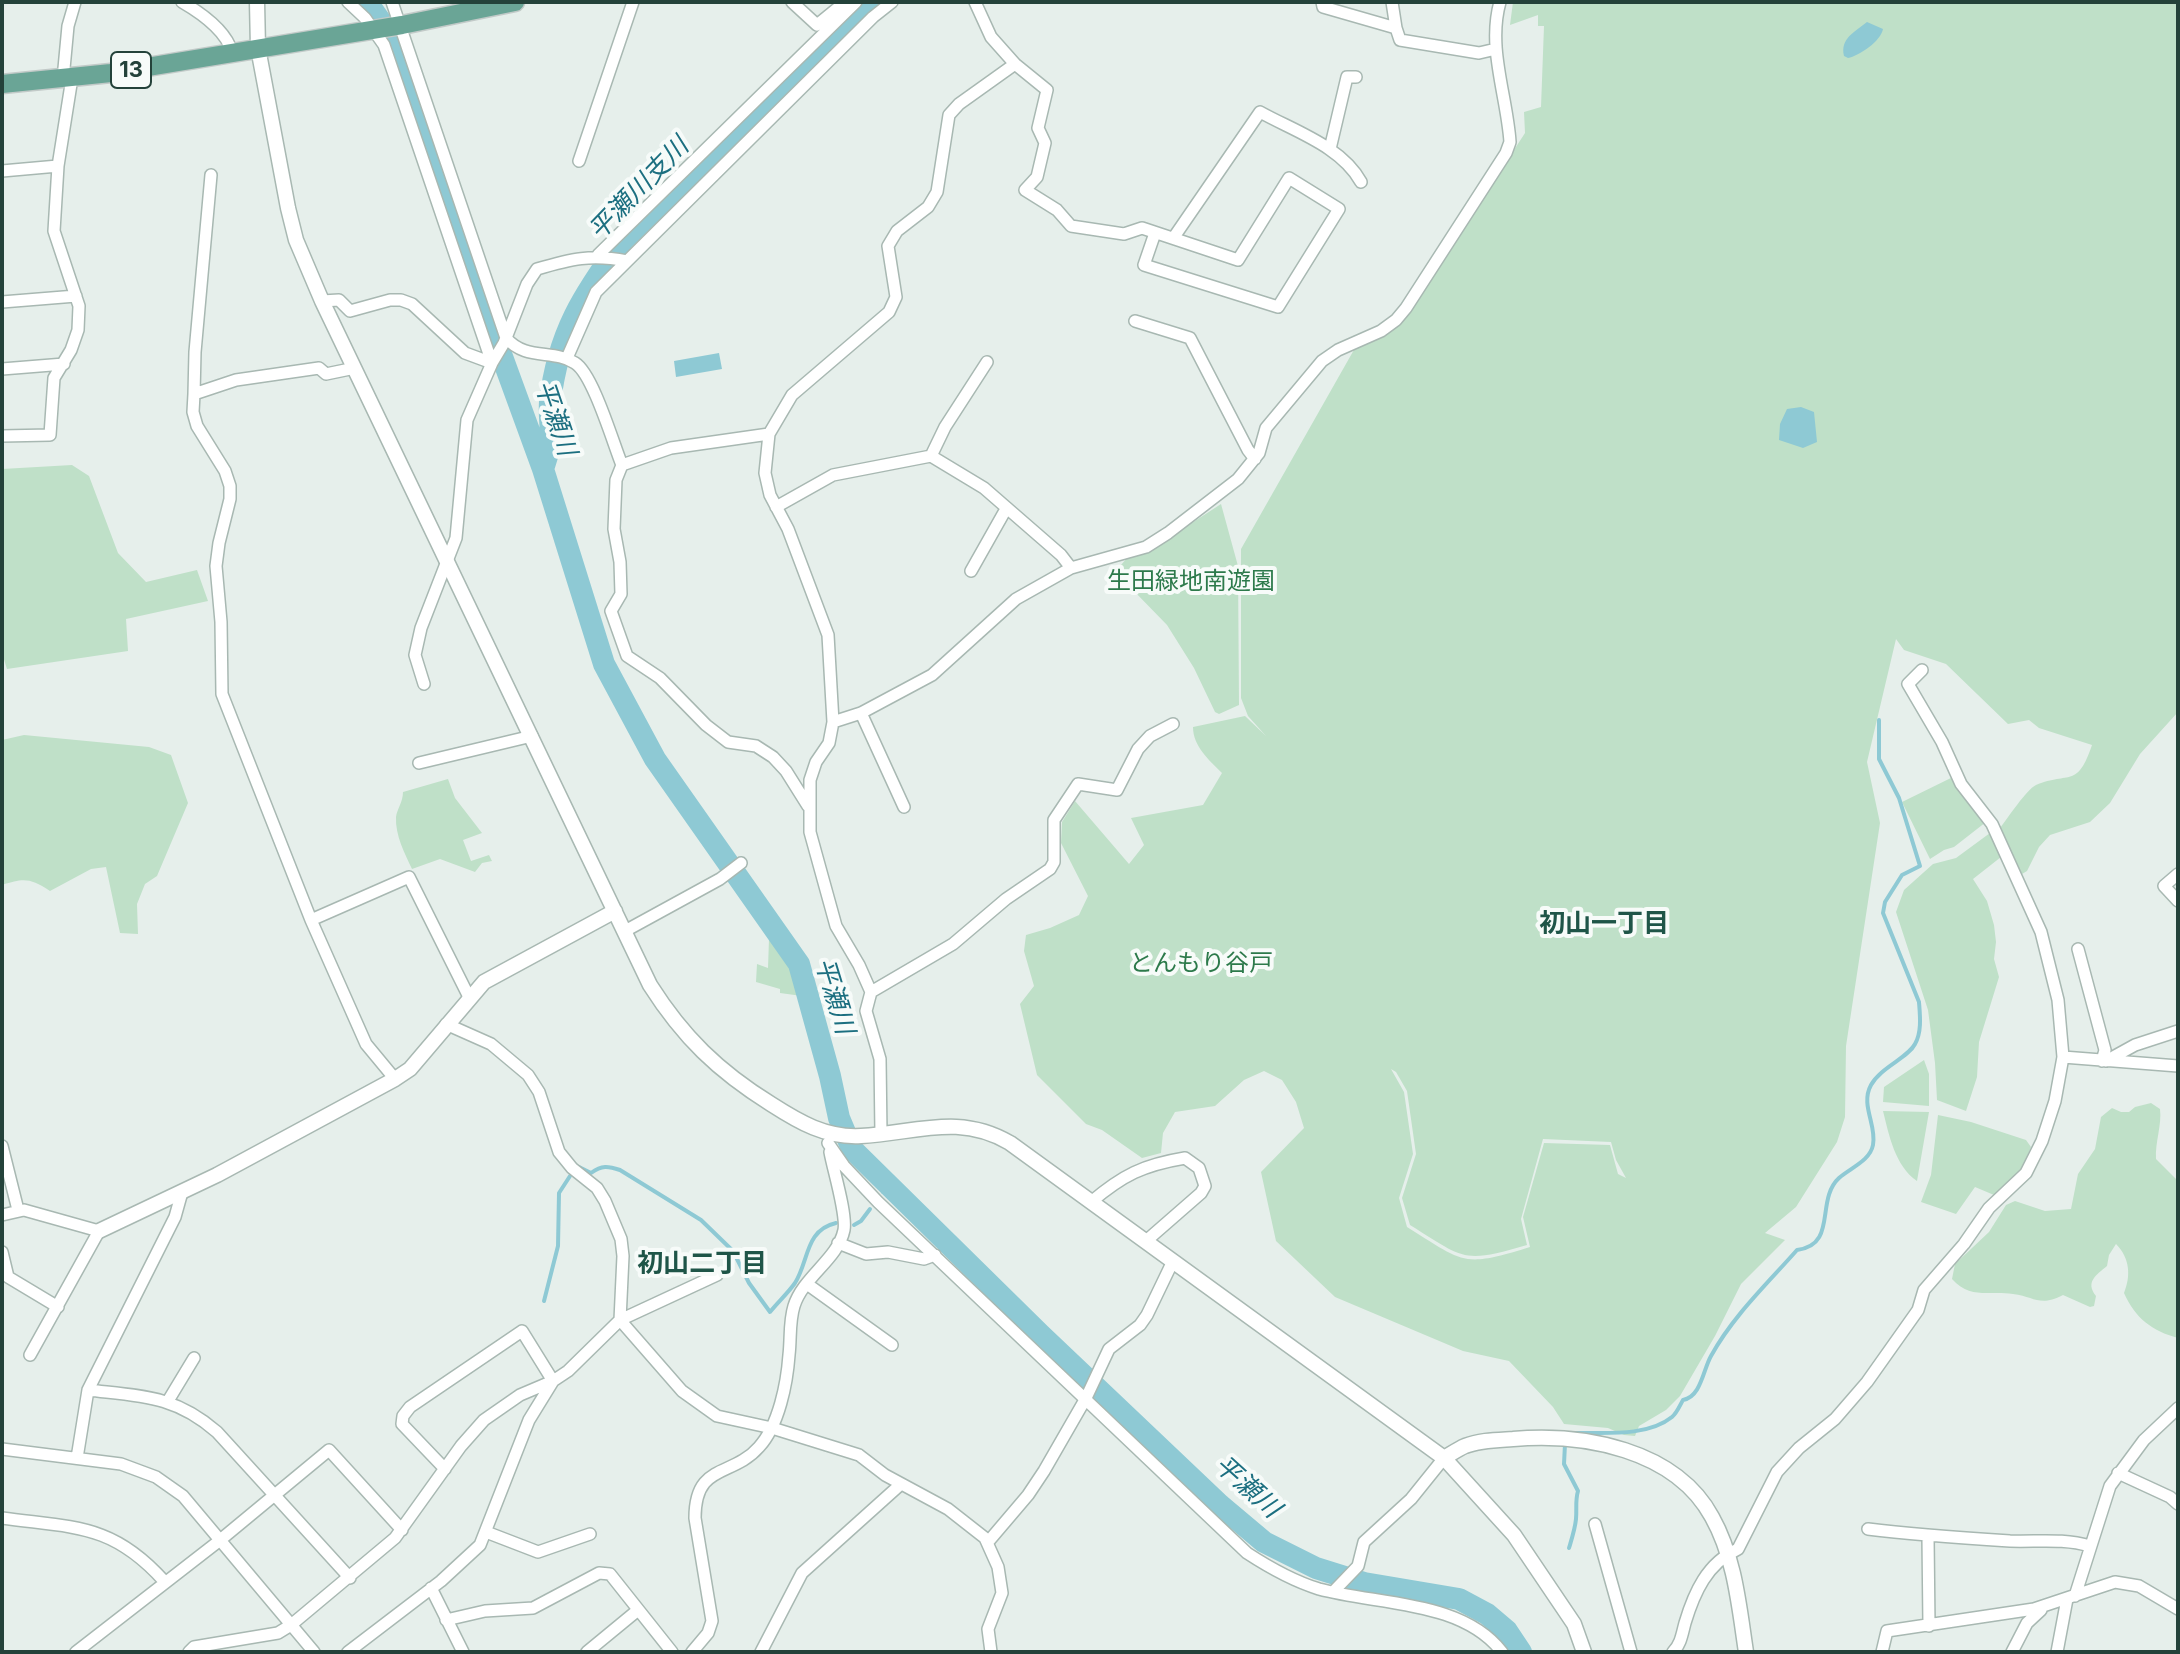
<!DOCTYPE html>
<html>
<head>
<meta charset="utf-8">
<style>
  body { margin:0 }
  #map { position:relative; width:2180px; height:1654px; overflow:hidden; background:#e6efeb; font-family:Inter,sans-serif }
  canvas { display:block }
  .frame { position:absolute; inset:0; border:4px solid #24423a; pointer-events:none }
</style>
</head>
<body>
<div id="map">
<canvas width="2180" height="1654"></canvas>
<div class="frame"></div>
</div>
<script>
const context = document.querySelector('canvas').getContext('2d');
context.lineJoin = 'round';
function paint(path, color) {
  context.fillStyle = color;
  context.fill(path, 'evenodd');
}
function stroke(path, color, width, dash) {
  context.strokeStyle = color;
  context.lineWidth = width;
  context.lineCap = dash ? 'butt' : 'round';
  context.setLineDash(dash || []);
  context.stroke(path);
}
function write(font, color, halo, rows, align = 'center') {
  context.font = font + ' Inter,"Noto Sans JP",sans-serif';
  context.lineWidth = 8;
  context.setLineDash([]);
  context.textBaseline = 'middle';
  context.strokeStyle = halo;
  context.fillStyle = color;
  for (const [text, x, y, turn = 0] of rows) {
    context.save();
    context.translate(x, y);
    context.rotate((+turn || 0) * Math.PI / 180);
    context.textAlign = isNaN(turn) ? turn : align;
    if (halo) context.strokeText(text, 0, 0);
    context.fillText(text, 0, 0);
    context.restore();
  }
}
paint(new Path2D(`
  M 1513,2 L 2178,2 L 2178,712 L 2140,754 L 2110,803 L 2090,822 L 2050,835 L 2039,847 L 2027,871 L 2022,874 L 2000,828 C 2008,818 2026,790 2036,785 C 2070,771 2077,789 2092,745 L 2039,728 L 2029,720 L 2008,724 L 1946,664 L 1904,650 L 1896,639 L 1867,762 L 1880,823 L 1846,1046 L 1845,1117 L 1837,1142 L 1796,1207 L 1765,1233 L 1785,1240 L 1741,1284 L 1715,1336 L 1680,1396 L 1666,1410 L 1639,1426 L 1635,1436 L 1624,1435 L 1608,1428 L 1564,1424 L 1553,1407 L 1509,1361 L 1463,1351 L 1335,1297 L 1276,1241 L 1261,1172 L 1304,1128 L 1296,1102 L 1282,1080 L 1264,1071 L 1244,1080 L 1215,1106 L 1175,1112 L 1163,1133 L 1161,1153 L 1142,1158 L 1102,1130 L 1086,1124 L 1037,1075 L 1020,1004 L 1034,986 L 1024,951 L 1026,935 L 1050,928 L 1079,915 L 1088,896 L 1061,843 L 1062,822 L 1075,801 L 1129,864 L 1144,845 L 1131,818 L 1203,805 L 1222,773 C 1209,760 1193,746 1193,727 L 1245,716 L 1266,736 L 1248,716 L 1241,698 L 1241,549 L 1355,348 C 1377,340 1393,329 1409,312 L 1525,133 L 1524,112 L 1541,107 L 1544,26 L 1538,26 L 1538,15 L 1510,25 ZM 1391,1069 L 1396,1072 L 1407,1091 L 1416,1154 L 1402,1198 L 1410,1225 C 1465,1259 1462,1264 1527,1245 L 1521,1219 L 1543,1139 L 1611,1142 L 1616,1160 L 1626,1178 L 1618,1174 L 1610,1145 L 1544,1143 L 1523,1217 L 1530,1247 C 1462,1268 1465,1263 1407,1227 L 1399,1198 L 1413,1154 L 1404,1092 Z
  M 72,465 L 89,476 L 118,553 L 146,582 L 197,570 L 208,601 L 126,619 L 128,651 L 7,669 L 2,653 L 2,469 Z
  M 1221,504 L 1238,566 L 1239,705 L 1219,714 L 1215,712 L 1194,668 L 1167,625 L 1131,588 L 1121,565 L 1127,558 L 1147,552 Z
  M 24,735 L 149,747 L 171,755 L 188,803 L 157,876 L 145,884 L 137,904 L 138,934 L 120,933 L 106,867 L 91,869 L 50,891 C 30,878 24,878 2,885 L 2,740 Z
  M 1955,776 L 1986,822 L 1954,847 L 1944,850 L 1930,859 L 1902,802 Z
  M 448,779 L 455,798 L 482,833 L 463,840 L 471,861 L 489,855 L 492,861 L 482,863 L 475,872 L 440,859 L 412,869 C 405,854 395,835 396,817 C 397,809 403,802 403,792 Z
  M 1990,833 L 2001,857 L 1973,879 L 1987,901 L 1994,925 L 1996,942 L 1994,959 L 1999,977 L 1979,1042 L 1977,1077 L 1966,1111 L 1937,1100 L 1935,1063 L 1928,1010 L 1896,912 L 1904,890 L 1933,864 L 1956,858 Z
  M 769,939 L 798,980 L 802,996 L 780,993 L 780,989 L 756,982 L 757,964 L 768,968 Z
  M 1924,1060 L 1929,1074 L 1929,1106 L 1883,1102 L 1884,1087 Z
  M 2151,1103 L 2160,1109 C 2162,1125 2155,1142 2156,1159 L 2178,1181 L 2178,1338 C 2152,1331 2135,1318 2124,1293 C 2131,1276 2130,1258 2116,1244 L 2109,1255 L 2107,1266 C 2096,1275 2085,1282 2096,1296 L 2094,1306 L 2090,1307 L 2063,1295 C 2040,1307 2035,1297 2013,1294 C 1989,1290 1971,1300 1952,1279 L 1955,1264 L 1989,1232 L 2006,1205 L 2015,1201 L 2045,1211 L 2071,1209 L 2078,1174 L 2095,1149 L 2101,1117 L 2112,1108 L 2121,1112 L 2129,1112 L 2135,1107 Z
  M 1883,1111 L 1929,1112 L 1917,1181 C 1895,1166 1889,1135 1883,1111 Z
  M 1938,1115 L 1971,1122 L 2026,1140 L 2031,1147 L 2020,1174 L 1994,1195 L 1975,1187 L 1956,1214 L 1921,1202 L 1931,1175 Z`), '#bfe0c8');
paint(new Path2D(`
  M 1867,22 L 1883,29 C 1881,41 1859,56 1848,58 L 1844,56 C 1840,38 1855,32 1867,22 Z
  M 719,353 L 722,369 L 676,377 L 674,361 Z
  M 1801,407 L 1814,412 L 1817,442 L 1803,448 L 1779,440 L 1780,424 L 1787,409 Z`), '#8ec9d4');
stroke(new Path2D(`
  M 579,1167 L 591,1173 C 602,1165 608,1166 620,1170 L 701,1220 L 733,1251 L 749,1283 L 770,1312 C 778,1302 788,1293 795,1283 C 809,1261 805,1230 836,1223
  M 883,1192 L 888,1185
  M 854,1225 L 861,1221 L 870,1209
  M 544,1301 L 558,1246 L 559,1193 L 570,1176
  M 1569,1433 C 1601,1432 1646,1438 1672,1417 C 1677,1413 1680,1405 1683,1400 C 1701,1397 1703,1370 1711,1356 C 1733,1316 1767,1284 1797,1250 C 1838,1245 1815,1200 1839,1178 C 1850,1168 1870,1161 1873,1145 C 1877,1125 1860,1105 1871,1085 C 1881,1067 1908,1058 1915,1044 C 1922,1032 1920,1015 1919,1002 L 1883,913 L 1885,902 L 1902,875 L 1920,866 L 1899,798 L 1879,759 L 1879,720
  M 1565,1444 L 1564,1464 L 1578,1491 C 1575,1501 1577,1509 1576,1519 C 1575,1529 1572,1538 1569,1548`), '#8ec9d4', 4);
stroke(new Path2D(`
  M 367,2 L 396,43 L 471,259 L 493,332 L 543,469 L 604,664 L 655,759 L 799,964 L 830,1076 L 839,1118 L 852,1149 L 1040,1334 L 1220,1505 L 1264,1542 L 1316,1568 L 1364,1583 L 1459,1599 L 1487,1614 L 1507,1631 L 1521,1652
  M 543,469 C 546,459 550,449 551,439 C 551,426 549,414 550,402 C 558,333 583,295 623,240 L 869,2`), '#8ec9d4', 22);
const minor = new Path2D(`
  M 182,2 C 201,13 226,31 232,52
  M 348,2 L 365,18 L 384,45 L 492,363
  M 392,2 L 506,338 C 526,361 553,349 575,363 C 593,374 613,443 622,465 L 616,480 L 614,529 L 620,562 L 621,594 L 611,611 L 627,656 L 660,678 L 706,725 L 728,742 L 756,746 L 773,757 L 786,771 L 808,806
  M 792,2 L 817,25 L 844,3 L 850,8
  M 975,2 L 991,37 L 1015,64 L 1047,90 L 1038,128 L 1045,143 L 1037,177 L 1025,190 L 1057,210 L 1071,226 L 1124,234 L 1142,228 L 1238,260 L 1289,178 L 1339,209 L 1278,307 L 1144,265 L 1155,233
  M 1322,2 L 1323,7 L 1396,28 L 1400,40 L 1479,53 L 1496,49
  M 1392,2 L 1396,28
  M 63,79 L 68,26 L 75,2
  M 1330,149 L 1347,77 L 1356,77
  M 579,161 L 633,2
  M 58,166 L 72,78
  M 2,171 L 58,166 L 54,231 L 79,306 L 78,330 L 71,350 L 54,378 L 50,435 L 2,436
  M 1174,237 L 1260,112 C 1294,131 1341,146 1361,182
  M 598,255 L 856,2
  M 322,301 L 339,300 L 350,311 L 390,300 L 401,300 L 412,304 L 465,353 L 492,363
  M 2,302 L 76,296
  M 1135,321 L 1190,338 L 1248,450 L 1255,459
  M 567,358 L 596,292 L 873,17 L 892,2
  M 355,368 L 326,374 L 319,368 L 236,380 L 194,394 L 193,412 L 197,426 L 225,471 L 230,486 L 230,499 L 219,543 L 216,566 L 221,622 L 222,694 L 311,920 L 366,1044 L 395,1079
  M 2,369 L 64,364
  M 194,394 L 195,352 L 211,175
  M 931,456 L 984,488 L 1061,555 L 1071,568
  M 622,465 L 671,448 L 769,434
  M 776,507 L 833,475 L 931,456 L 945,427 L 987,362
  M 971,571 L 1006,509
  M 424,684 L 415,655 L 421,628 L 456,538 L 467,420 L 492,363 L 504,343 L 527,284 L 537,269 C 571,259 591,254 627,261
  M 861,713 L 904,807
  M 833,722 L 861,713 L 932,675 L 1016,599 L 1071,568 L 1146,547 L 1168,533 L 1238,479 L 1259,453 L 1266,428 L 1322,361 L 1338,350 L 1381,331 L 1396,320 L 1406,308 L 1506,153 L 1510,142 C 1507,96 1487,48 1500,2
  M 419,763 L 532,736
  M 2178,874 L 2164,886 L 2178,901
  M 311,920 L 409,877 L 469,997
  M 625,931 L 720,879 L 741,863
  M 2078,949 L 2105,1050 L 2102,1061
  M 871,992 L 953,944 L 1006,899 L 1050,869 L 1054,862 L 1054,820 L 1078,784 L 1117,790 L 1138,749 L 1150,736 L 1173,724
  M 446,1024 L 491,1044 L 528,1075 L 539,1092 L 559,1152 L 572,1168 L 597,1188 L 605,1201 L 621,1239 L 623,1256 L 620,1320 L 682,1391 L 717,1416 L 772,1428 L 859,1455 L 885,1475 L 948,1509 L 985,1538 L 998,1567 L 1002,1593 L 988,1629 L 991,1652
  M 2063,1057 L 2178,1066
  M 2106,1061 L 2135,1045 L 2178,1031
  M 881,1134 L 880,1059 L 866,1011 L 871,992 L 859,965 L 836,926 L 810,832 L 810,780 L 816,762 L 829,743 L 833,722 L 828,635 L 788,529 L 770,495 L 765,473 L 769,434 L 792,395 L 889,312 L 896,297 L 888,246 L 897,231 L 928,207 L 937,192 L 949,115 L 959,104 L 1015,64
  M 828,1143 L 844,1166 L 878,1202 L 1247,1553 C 1270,1568 1293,1581 1319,1589 C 1378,1605 1462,1600 1502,1652
  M 2,1146 L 18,1210
  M 1091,1202 C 1123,1175 1143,1165 1185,1158 L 1199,1168 L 1205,1186 L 1201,1193 L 1146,1241
  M 2,1215 L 24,1210 L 99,1231 L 30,1355
  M 838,1243 L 866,1254 L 888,1252 L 924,1259 L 935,1255
  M 2,1252 L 8,1277 L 58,1307
  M 807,1284 L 892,1345
  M 88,1390 C 140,1396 175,1395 217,1432 L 350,1578
  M 168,1401 L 194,1358
  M 2,1449 L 121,1464 L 156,1477 L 183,1496 L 314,1652
  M 77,1458 L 88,1390 L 175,1217 L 182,1192
  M 2118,1473 L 2170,1497 L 2178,1504
  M 2,1518 C 74,1528 112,1523 164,1581
  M 1595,1524 L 1631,1652
  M 1868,1529 C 1915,1535 1962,1538 2010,1541 C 2037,1542 2063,1538 2090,1546
  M 486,1532 L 538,1552 L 590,1534
  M 1928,1537 L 1929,1626
  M 988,1542 L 1028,1495 L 1044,1471 L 1086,1398 L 1109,1349 L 1140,1325 L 1147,1315 L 1173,1261
  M 431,1588 L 463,1652
  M 1333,1592 L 1358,1566 L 1364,1542 L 1411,1499 L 1444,1458
  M 2075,1596 L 2110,1486 L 2144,1440 L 2178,1408
  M 446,1620 L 485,1611 L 533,1608 L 599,1573 L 610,1574 L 672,1652
  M 76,1652 L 219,1541 L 329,1450 L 402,1530
  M 189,1652 L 194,1647 L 278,1633 L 291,1625 L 395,1538 L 461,1446 L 484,1420 L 520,1395 L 553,1381 L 568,1371 L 620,1320 L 717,1275
  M 348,1652 L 441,1581 L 480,1545 L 529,1420 L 553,1381 L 522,1331 L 410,1407 L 403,1416 L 402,1424 L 445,1469
  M 587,1652 L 638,1610
  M 692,1652 L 708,1633 L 712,1621 L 695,1518 C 695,1462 732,1478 759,1447 C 779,1425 787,1383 789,1355 C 791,1338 789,1322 794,1306 C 803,1277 838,1259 844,1230 C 847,1214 833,1169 830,1152
  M 761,1652 L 802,1573 L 901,1484
  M 1673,1652 C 1681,1644 1682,1634 1685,1623 C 1694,1593 1707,1563 1738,1549 L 1777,1472 L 1799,1448 L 1835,1419 L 1867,1382 L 1918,1310 L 1924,1290 L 1964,1244 L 1989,1208 L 2026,1173 L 2042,1141 L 2055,1101 L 2063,1057 L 2058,1000 L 2041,932 L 1992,824 L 1961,784 L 1942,742 L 1908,684 L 1922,670
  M 1882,1652 L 1887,1631 L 2034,1609 L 2115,1582 L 2139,1586 L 2178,1609
  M 2012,1652 L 2027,1623 L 2041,1610
  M 2057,1652 L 2067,1599`);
const tertiary = new Path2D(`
  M 257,2 L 258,48 L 288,208 L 296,240 L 322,301 L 650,985 C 683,1037 718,1071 771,1104 C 799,1122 826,1138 861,1136 C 916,1133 959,1113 1010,1143 L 1444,1458 L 1514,1535 L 1574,1624 L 1584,1652
  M 99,1231 L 217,1175 L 395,1079 L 410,1069 L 484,982 L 615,911
  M 1444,1458 C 1451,1454 1458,1449 1465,1446 C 1480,1440 1497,1440 1513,1439 C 1583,1433 1675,1449 1712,1517 C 1735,1558 1739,1606 1746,1652`);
const primary = new Path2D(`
  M 2,84 L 111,73 L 402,25 L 515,2`);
stroke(minor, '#a8b8b2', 14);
stroke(tertiary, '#a8b8b2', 17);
stroke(primary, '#c2cac8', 21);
stroke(minor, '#fff', 11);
stroke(tertiary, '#fff', 14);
stroke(primary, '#6aa596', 18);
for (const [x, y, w] of [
  [131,70,40]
]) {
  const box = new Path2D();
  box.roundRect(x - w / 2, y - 18, w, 36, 6);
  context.fillStyle = '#f7fbf9';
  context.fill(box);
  stroke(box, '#24423a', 2);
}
write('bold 22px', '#24423a', null, [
  ["13",131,70]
]);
write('24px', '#2d7a4b', '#f7fbf9', [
  ["生田緑地南遊園",1191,582],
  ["とんもり谷戸",1201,964]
]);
write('italic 26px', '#1c6f80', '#f7fbf9', [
  ["平瀬川支川",639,189,-46],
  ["平瀬川",555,418,71],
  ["平瀬川",834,996,73],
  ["平瀬川",1247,1487,42]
]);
write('bold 26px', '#1f5548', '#f7fbf9', [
  ["初山一丁目",1604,924],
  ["初山二丁目",702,1264]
]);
</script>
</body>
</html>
